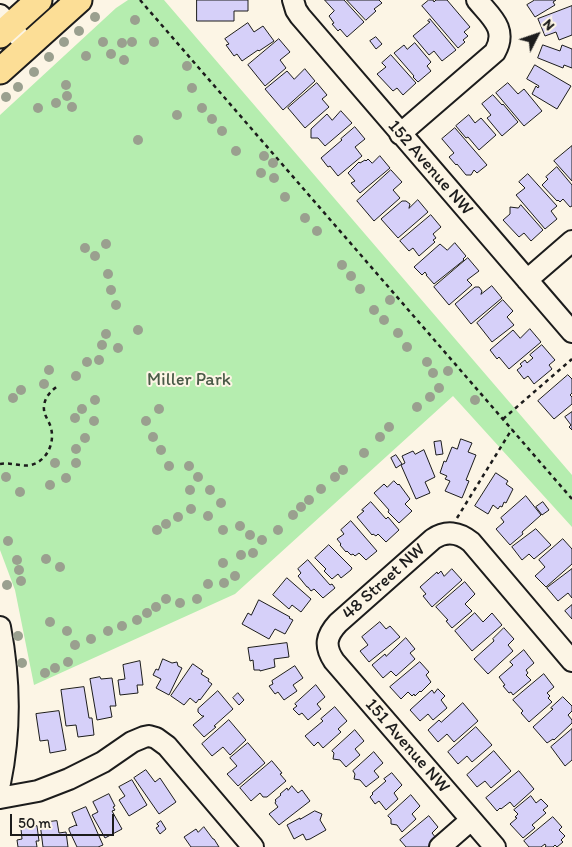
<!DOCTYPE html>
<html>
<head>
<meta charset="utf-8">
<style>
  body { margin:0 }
  #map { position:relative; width:572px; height:847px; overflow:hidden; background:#fcf5e5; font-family:Itim,sans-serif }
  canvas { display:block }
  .north { position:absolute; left:512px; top:10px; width:50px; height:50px; -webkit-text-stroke:4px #fcf5e5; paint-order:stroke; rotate:49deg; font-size:14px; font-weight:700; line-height:20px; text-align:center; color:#1c1c1c }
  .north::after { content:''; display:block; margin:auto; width:18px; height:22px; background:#1c1c1c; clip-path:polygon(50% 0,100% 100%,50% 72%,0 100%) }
  .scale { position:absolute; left:10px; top:814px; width:104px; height:22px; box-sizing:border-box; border:2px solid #1c1c1c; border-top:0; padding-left:6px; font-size:15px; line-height:18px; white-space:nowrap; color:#1c1c1c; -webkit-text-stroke:4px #fcf5e5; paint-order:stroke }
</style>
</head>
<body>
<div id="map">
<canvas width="572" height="847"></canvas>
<div class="north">N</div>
<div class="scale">50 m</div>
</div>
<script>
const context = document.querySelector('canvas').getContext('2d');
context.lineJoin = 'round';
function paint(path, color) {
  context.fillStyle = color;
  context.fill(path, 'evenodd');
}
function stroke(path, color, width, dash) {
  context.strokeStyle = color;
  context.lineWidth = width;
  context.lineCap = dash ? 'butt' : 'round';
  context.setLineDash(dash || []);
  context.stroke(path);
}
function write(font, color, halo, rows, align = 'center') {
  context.font = font + ' Itim,sans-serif';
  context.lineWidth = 4;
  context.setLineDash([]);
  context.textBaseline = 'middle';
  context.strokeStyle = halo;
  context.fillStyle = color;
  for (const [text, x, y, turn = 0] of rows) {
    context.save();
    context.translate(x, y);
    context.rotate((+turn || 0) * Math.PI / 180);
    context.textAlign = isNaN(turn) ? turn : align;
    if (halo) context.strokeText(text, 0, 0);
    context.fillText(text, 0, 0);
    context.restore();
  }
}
paint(new Path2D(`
  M 128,0 L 164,0 L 572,475 L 572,527 L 453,396 L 235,594 L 34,685 L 15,590 L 0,550 L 0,115 L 116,8 Z`), '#b5edaf');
const building = new Path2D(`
  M 197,0 L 248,0 L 248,11 L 234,11 L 234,21 L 197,21 Z
  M 325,0 L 344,0 L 364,22 L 347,37 L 340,29 L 338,31 L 332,24 L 334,23 L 329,16 L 334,11 Z
  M 347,0 L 379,0 L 382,3 L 374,9 L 376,11 L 366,20 Z
  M 429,0 L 433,0 L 434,2 L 436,0 L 447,0 L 470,27 L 464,32 L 468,36 L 463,40 L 465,42 L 458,48 L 422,6 Z
  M 535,0 L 556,0 L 553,2 L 555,5 L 535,17 L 527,5 Z
  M 572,6 L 572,35 L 559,40 L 556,32 L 545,36 L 538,19 Z
  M 430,19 L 456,50 L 442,61 L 434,51 L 429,55 L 413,36 L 430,22 L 428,21 Z
  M 248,23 L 254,32 L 263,26 L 274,41 L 259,51 L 258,50 L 242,61 L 237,54 L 234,56 L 226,45 L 229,44 L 225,39 Z
  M 376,37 L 382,44 L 376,49 L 370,41 Z
  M 279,39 L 290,52 L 280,60 L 286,68 L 265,86 L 248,65 Z
  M 415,43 L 431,62 L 427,66 L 431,71 L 418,82 L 413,77 L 414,76 L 394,53 L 404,45 L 407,49 Z
  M 543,45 L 560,51 L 562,45 L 572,49 L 572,68 L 564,65 L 563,68 L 538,58 Z
  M 391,55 L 416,83 L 403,95 L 397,88 L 393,91 L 377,74 L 386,67 L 382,63 Z
  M 535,65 L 571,86 L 557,109 L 532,94 L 536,86 L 538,88 L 539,86 L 527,79 Z
  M 305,69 L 315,81 L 283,110 L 265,89 L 287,71 L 294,79 Z
  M 317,83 L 327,95 L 322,99 L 329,107 L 305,128 L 288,108 Z
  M 508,83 L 518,94 L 524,89 L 542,111 L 524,126 L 496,93 Z
  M 493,95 L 502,105 L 503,104 L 518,122 L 502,136 L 487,118 L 491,115 L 482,104 Z
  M 341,111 L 352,123 L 325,146 L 318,138 L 311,138 L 311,129 L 327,114 L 332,120 Z
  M 469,115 L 475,123 L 481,118 L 496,135 L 479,150 L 468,137 L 466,138 L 456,126 Z
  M 355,127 L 365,139 L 355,147 L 362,156 L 338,176 L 330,166 L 328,167 L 321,158 L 342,140 L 341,139 Z
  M 455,128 L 487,165 L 477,173 L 474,170 L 471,175 L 466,175 L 457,164 L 456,165 L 449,157 L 454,153 L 442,139 Z
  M 572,146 L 572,181 L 554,161 Z
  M 380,156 L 390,168 L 360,193 L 351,183 L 355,181 L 348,173 L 359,162 L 360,163 L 365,160 L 366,161 L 368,159 L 372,163 Z
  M 557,167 L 572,185 L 572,206 L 570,207 L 563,199 L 560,202 L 558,200 L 557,201 L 542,185 L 548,179 L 546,177 Z
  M 391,170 L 402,182 L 393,190 L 400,198 L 374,221 L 357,201 Z
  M 528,174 L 557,206 L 551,211 L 557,219 L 545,229 L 516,195 L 525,188 L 519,182 Z
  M 418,200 L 428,212 L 398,238 L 381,219 L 402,201 L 406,201 L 410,204 L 409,208 Z
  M 521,205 L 543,230 L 531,241 L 524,233 L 519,237 L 503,220 L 510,214 L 510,207 L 518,208 Z
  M 431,215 L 441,227 L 433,234 L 436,238 L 433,240 L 435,242 L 419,256 L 413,248 L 409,251 L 400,241 Z
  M 455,243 L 466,256 L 463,259 L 464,260 L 434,284 L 426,275 L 427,275 L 425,272 L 422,275 L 414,267 L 440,244 L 447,250 Z
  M 468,258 L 479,271 L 467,280 L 472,285 L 449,305 L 434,287 Z
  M 492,286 L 502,298 L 471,324 L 455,304 L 475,287 L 479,287 L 482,291 L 481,294 Z
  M 503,300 L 513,311 L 507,317 L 514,325 L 492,342 L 477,323 Z
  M 530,329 L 541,342 L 509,369 L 499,357 L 497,359 L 490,350 L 513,330 L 520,338 Z
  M 542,345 L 555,360 L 549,365 L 552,369 L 534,384 L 528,376 L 524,379 L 517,370 L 522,366 L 520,364 L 525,360 L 527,363 L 533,358 L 530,355 Z
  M 568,375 L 572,379 L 572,393 L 570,395 L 572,397 L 572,404 L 554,419 L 538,401 Z
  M 572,412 L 572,430 L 569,427 L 571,425 L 565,417 Z
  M 461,439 L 472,443 L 468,452 L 476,455 L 466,480 L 469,481 L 462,498 L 445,491 L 450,481 L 445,479 L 447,476 L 440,473 L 444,461 L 446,462 L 452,447 L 457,449 Z
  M 441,441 L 443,454 L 436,455 L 434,442 Z
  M 424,450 L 435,477 L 425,482 L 430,493 L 416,499 L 401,465 L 405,463 L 402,456 L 413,451 L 415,454 Z
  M 396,455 L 402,464 L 396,468 L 391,458 Z
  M 496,473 L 508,481 L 506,484 L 513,489 L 506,503 L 504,502 L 502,507 L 500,506 L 498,509 L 493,505 L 488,514 L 475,506 Z
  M 394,481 L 398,485 L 399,484 L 410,499 L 405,504 L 412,511 L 399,523 L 388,512 L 389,510 L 374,493 L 384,484 L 387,487 Z
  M 526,496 L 541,515 L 522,532 L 523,534 L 510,545 L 496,529 L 504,522 L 501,518 Z
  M 371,502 L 386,519 L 388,517 L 399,530 L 386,542 L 378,534 L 376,536 L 373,534 L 372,535 L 357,517 L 364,511 L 362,510 Z
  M 543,502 L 549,510 L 542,515 L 536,507 Z
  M 351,521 L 377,551 L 366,560 L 359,553 L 355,556 L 353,554 L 351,555 L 347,551 L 346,552 L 340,545 L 341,544 L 337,539 L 344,534 L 341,530 Z
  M 536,529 L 551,545 L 534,559 L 529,554 L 522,560 L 512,547 Z
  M 563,539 L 572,549 L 572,564 L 546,587 L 535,576 L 545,567 L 539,560 Z
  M 329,545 L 352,568 L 351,570 L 341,578 L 338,574 L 332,579 L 324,571 L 326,569 L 315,558 Z
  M 308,560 L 330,585 L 332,584 L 335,588 L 323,598 L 314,589 L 311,591 L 308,587 L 307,587 L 298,576 L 301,573 L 298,569 Z
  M 452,569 L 462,580 L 432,607 L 423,596 L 426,594 L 420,587 L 437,572 L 438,574 L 441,571 L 444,576 Z
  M 572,569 L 572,598 L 568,593 L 558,601 L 547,588 Z
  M 287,578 L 311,599 L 301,612 L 292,605 L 289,609 L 273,595 Z
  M 465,582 L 475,594 L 465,604 L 472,611 L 452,628 L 446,621 L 448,620 L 436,607 Z
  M 259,600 L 290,617 L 289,618 L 293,620 L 285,634 L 275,629 L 269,639 L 242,624 L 248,613 L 251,615 Z
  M 572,605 L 572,619 L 565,611 Z
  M 475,613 L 483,622 L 492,613 L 502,625 L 472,651 L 455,631 Z
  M 380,622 L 386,629 L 390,626 L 400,637 L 369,662 L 360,651 L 368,645 L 362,637 Z
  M 504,628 L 514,639 L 508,645 L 513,651 L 488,674 L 474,659 L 494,641 L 493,639 Z
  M 406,638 L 415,649 L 410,653 L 415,659 L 396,676 L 391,671 L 383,678 L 372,665 L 385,654 L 386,656 Z
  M 287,643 L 289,657 L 274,659 L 275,667 L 260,671 L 260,670 L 254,670 L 253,660 L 250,661 L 248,648 Z
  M 524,650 L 534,663 L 526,670 L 528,673 L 526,675 L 531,680 L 513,695 L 511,692 L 509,693 L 503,686 L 505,685 L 499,677 L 513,665 L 510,662 Z
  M 163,659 L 172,663 L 177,662 L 178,666 L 182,668 L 169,695 L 156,688 L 161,679 L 153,675 L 156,669 L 158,670 Z
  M 140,661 L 143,685 L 137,685 L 138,693 L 120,695 L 118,680 L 125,679 L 123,665 Z
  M 420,662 L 429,672 L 426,675 L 431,682 L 421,692 L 420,691 L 415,696 L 414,694 L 412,696 L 408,692 L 401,699 L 390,687 Z
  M 193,664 L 203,671 L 201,674 L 209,679 L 208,681 L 212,684 L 200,700 L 199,699 L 196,703 L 190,698 L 184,705 L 171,696 Z
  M 295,666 L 303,678 L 293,685 L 297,691 L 284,700 L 278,692 L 275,694 L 269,686 L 273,684 L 272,681 Z
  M 544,674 L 554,687 L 547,693 L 550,696 L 548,698 L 552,702 L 529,722 L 521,713 L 523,711 L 513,700 Z
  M 100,677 L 101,679 L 112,678 L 116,706 L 110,706 L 112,717 L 97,720 L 90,679 Z
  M 316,685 L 325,697 L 317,704 L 321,709 L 308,720 L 302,713 L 299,715 L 293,709 L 297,706 L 295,704 Z
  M 84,687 L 89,718 L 92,718 L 94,735 L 78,737 L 76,725 L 66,726 L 61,690 Z
  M 438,689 L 445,696 L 441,700 L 447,708 L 433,720 L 428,714 L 420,721 L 410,710 L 432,690 L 434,693 Z
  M 218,691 L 233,709 L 214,726 L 216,727 L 204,737 L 193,725 L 204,716 L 202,716 L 198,712 L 198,709 Z
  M 238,693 L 244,700 L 239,705 L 233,698 Z
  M 563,697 L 572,706 L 572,711 L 568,715 L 572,720 L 572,723 L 554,740 L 553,739 L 547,743 L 533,727 L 553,709 L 551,708 Z
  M 463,703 L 478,721 L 454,742 L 447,734 L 438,742 L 428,730 L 439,720 L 441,722 Z
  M 335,707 L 347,721 L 338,729 L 341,732 L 323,748 L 318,742 L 314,746 L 305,736 L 323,721 L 321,719 Z
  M 59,711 L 66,750 L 50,753 L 48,740 L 40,741 L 36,714 Z
  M 229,720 L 246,740 L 230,755 L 223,747 L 212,756 L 202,744 Z
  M 476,727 L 492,745 L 472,762 L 467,756 L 458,764 L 448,752 Z
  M 572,729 L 572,760 L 565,766 L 551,747 Z
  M 355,730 L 364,741 L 355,749 L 360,755 L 346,767 L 340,760 L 333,759 L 334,753 L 332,751 Z
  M 248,743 L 265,763 L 238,786 L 227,774 L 237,766 L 230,758 Z
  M 494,751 L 511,771 L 491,788 L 485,781 L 477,787 L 467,775 Z
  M 374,752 L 383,763 L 374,771 L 379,777 L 366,787 L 360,780 L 354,779 L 355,774 L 353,771 Z
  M 272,761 L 282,773 L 280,774 L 286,781 L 267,797 L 263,797 L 260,793 L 251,801 L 240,788 Z
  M 146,770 L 155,782 L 160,778 L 176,802 L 159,814 L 134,778 Z
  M 519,771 L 534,789 L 514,807 L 510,802 L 501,809 L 500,808 L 497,811 L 486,798 Z
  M 392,773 L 402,785 L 394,793 L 398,799 L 386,810 L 379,801 L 375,804 L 370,797 L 373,794 L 372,793 L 386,781 L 384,779 Z
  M 132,780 L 147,805 L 129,816 L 119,800 L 125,796 L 119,787 Z
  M 292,786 L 298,793 L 302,790 L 310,801 L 279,825 L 269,814 L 278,807 L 275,803 L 276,801 L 275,800 L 281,795 L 280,794 L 287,788 L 288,790 Z
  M 109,794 L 115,806 L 113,807 L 115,810 L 112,811 L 122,829 L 105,838 L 92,815 L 98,812 L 93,802 Z
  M 411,795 L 420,806 L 412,814 L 416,819 L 402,832 L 397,825 L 391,824 L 391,819 L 388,816 Z
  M 531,796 L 536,803 L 541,799 L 548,806 L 543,810 L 546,813 L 532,825 L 535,828 L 523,838 L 510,824 L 517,818 L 515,817 L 518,814 L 514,810 Z
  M 86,807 L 103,845 L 98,847 L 77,847 L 69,830 L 69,828 L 76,825 L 77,826 L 72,813 Z
  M 315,811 L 322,814 L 320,820 L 326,830 L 310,839 L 306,840 L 303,834 L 294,839 L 287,825 L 300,818 L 300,819 Z
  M 429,816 L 438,827 L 432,833 L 436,838 L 433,840 L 434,841 L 429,845 L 430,847 L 406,847 L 400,840 Z
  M 553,817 L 562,827 L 559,830 L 565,836 L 561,840 L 563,842 L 557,847 L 555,845 L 553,847 L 545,847 L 546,846 L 545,844 L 541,847 L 529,847 L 524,841 Z
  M 57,821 L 59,833 L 66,832 L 68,847 L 43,847 L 40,823 Z
  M 161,821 L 166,829 L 160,834 L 156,828 L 159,826 L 157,824 Z
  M 37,826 L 39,841 L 36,841 L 37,847 L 18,847 L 17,840 L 22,839 L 21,829 Z
  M 204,827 L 213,839 L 214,839 L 219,847 L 191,847 L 184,837 L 196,829 L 198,832 Z`);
paint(building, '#d6d0f9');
stroke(building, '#1c1c1c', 1);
const minor = new Path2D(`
  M 293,0 L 296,10 L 300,16 L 572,332
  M 0,15 L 27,46
  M 400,134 L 495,52 C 508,29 491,17 477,0
  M 527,280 L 572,241
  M 0,627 C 10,679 11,730 0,783
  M 0,798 L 38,791 L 69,779 L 103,762 L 132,742 L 144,737 L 149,736 L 156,738 L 167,746 L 253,847
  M 440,847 L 471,820
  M 495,847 L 334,661 C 324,646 326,636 338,623 L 433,539 C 446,530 459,532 471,542 L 572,661`);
const major = new Path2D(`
  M 0,35 L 39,0
  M 0,71 L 79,0`);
stroke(minor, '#1c1c1c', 24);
stroke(major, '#1c1c1c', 29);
stroke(new Path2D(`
  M 140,0 L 572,499
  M 503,419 L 572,359
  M 0,464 C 10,462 21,467 31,465 C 47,461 55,443 51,428 C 49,420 43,415 44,406 C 45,396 52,390 59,385
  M 457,518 L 512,429`), '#1c1c1c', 2.5, [4, 4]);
stroke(minor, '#fcf5e5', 20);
stroke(major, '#fcde96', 25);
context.fillStyle = '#9aa08f';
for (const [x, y] of [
  [95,17],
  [135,20],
  [79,31],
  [64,42],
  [103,42],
  [132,42],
  [154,42],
  [122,43],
  [111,54],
  [86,56],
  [49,57],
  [124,60],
  [187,66],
  [34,72],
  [66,85],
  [18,87],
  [192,88],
  [67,96],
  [6,97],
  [56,103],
  [72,107],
  [38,108],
  [202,108],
  [177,115],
  [212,119],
  [222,131],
  [138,140],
  [236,151],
  [264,156],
  [273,163],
  [261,173],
  [274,178],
  [285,197],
  [305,218],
  [317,231],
  [106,244],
  [85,248],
  [95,256],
  [342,265],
  [108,274],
  [351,276],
  [360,289],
  [111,290],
  [390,300],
  [116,305],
  [374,310],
  [384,320],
  [138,330],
  [398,333],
  [106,334],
  [102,345],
  [407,347],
  [118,348],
  [99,360],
  [87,362],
  [427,362],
  [49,370],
  [448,371],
  [433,373],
  [76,376],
  [44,384],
  [439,388],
  [21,390],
  [430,397],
  [13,398],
  [95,400],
  [475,400],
  [417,407],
  [82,409],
  [159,409],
  [75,418],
  [94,421],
  [146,421],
  [389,427],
  [153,437],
  [380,437],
  [85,438],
  [76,449],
  [161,450],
  [364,453],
  [55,463],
  [76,463],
  [169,466],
  [189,466],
  [343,470],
  [6,477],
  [198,477],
  [335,477],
  [66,478],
  [50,485],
  [321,489],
  [190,490],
  [210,490],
  [20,492],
  [309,500],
  [221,503],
  [301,507],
  [191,509],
  [293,515],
  [208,516],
  [178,517],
  [166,524],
  [240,526],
  [157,530],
  [223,530],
  [278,530],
  [250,535],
  [262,540],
  [8,541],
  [253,553],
  [241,555],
  [46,559],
  [17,560],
  [223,563],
  [60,567],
  [19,570],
  [235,576],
  [21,581],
  [224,583],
  [208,584],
  [7,585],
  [166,599],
  [197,599],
  [180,603],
  [156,607],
  [147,613],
  [137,620],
  [50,622],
  [122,626],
  [67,631],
  [108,631],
  [18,636],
  [91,639],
  [75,645],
  [68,662],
  [22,663],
  [55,668],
  [45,673]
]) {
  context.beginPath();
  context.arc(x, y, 5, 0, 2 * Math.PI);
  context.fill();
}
write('18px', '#1c1c1c', '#fcf5e5', [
  ["152 Avenue NW",430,168,49],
  ["48 Street NW",384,582,-42],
  ["151 Avenue NW",407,746,49]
]);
write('18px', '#4a5b48', '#fcf5e5', [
  ["Miller Park",189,380]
]);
</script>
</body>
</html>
